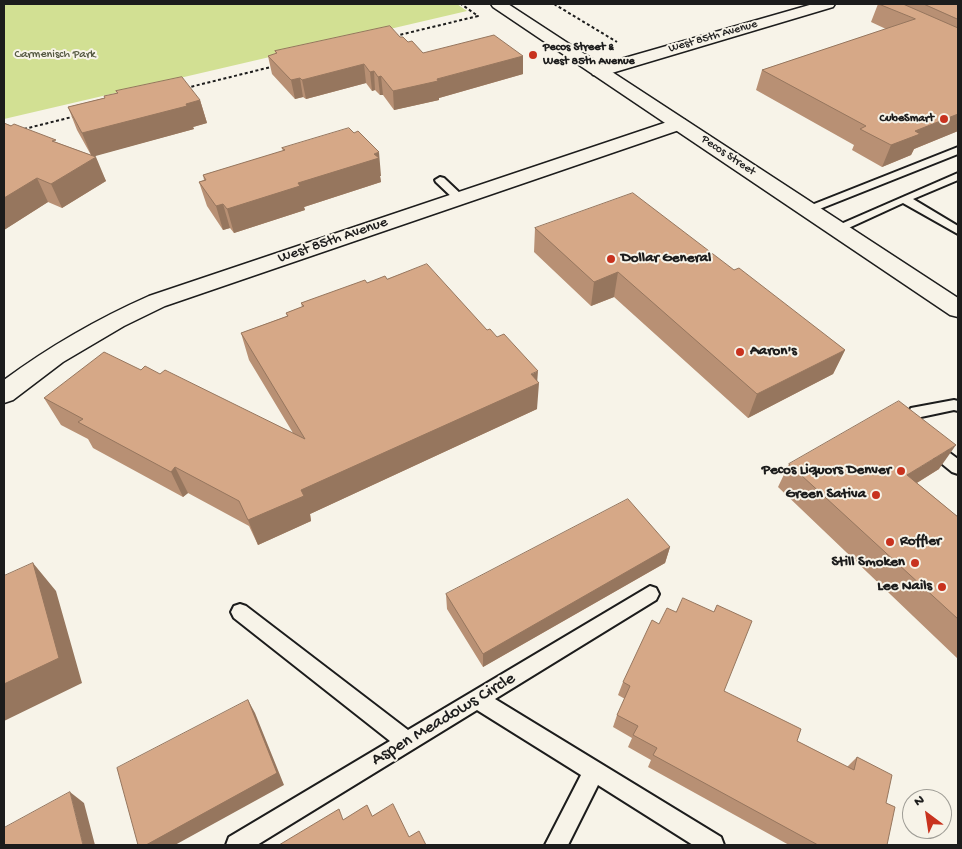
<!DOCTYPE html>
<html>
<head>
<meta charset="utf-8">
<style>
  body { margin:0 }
  #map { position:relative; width:962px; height:849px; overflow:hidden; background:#f7f3e8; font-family:"Gochi Hand",sans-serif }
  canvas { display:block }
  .frame { position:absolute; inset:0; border:5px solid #1c1c1c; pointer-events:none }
  .north { position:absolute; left:902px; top:789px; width:50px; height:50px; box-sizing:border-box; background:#f7f3e8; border:1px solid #9f9d96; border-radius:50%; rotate:329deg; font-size:14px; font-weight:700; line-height:20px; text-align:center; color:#1c1c1c }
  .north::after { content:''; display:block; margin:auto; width:18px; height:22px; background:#c8321e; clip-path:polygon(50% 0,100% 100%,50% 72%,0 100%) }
</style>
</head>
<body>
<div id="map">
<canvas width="962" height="849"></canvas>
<div class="frame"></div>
<div class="north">N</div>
</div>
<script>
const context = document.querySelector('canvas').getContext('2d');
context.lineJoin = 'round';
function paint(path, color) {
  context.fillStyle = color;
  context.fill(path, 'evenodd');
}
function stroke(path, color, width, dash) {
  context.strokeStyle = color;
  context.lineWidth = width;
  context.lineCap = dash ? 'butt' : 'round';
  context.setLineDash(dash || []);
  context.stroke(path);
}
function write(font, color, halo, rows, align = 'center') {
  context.font = font + ' "Gochi Hand",sans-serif';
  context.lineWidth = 4;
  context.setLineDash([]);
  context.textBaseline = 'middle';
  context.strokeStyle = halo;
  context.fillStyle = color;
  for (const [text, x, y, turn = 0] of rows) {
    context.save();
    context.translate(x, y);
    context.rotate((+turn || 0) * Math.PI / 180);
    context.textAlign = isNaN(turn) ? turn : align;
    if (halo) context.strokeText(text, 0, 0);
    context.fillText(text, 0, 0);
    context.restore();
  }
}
paint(new Path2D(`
  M 4,4 L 457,4 L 467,11 L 4,119 Z`), '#d2e093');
const service = new Path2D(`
  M 958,147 L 958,154 L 812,212 L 808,213 L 802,210 L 804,208 Z
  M 958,173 L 958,180 L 913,199 L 958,226 L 958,234 L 903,203 L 842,231 L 838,233 L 832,229 L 834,227 Z
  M 440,177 L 444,178 L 463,196 L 465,198 L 463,200 L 455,200 L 436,182 L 435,180 Z
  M 954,400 L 958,401 L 958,411 L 954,410 L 921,417 L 914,427 L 916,429 L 913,433 C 906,435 902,434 898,427 L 911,408 Z
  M 930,440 L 935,442 L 958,459 L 958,474 L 952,472 L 925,450 L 922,446 L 925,442 Z
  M 650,586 L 656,588 L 659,594 L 656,600 L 495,699 L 721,837 L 724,845 L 693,845 L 598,785 L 568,845 L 545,845 L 581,775 L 477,710 L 257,845 L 226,845 L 229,837 L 390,741 L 234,618 L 231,612 L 234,606 L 240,604 L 246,606 L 408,730 Z`);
const minor = new Path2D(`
  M 813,4 L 835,4 L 833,7 L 605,75 L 593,75 L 591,71 L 593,67 Z
  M 679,118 L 685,120 L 688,124 L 685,128 L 165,306 L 124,326 L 63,362 L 13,400 L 4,403 L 4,380 C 50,346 97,319 149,296 Z`);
const secondary = new Path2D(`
  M 491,4 L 508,4 L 958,298 L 958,317 L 950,315 L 493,7 Z`);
stroke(service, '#1c1c1c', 4);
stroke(minor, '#1c1c1c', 3);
stroke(secondary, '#1c1c1c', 3);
stroke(new Path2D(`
  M 554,4 L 617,42
  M 395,36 L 478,16 L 461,4
  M 186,88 L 275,66
  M 24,129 L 76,116`), '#1c1c1c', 2, [3, 2.5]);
paint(service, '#f7f3e8');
paint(minor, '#f7f3e8');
paint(secondary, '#f7f3e8');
paint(new Path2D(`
  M 878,4 L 958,4 L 958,131 L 914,149 L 911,155 L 882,167 L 852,150 L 854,145 L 756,90 L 762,70 L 886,29 L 871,22 Z
  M 400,37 L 423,53 L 523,56 L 523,74 L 439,98 L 439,100 L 394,110 L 383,95 L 380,95 L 375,90 L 372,91 L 366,83 L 306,99 L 303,97 L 295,99 L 272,74 L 268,56 L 276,54 L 275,51 Z
  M 116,91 L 200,100 L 207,123 L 193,127 L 194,129 L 93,156 L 106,181 L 62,208 L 48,202 L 4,230 L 4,123 L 91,155 L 77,130 L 68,107 L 104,98 L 117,93 Z
  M 282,148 L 381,176 L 380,176 L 381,182 L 304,207 L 305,210 L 234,233 L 230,228 L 223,230 L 207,206 L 199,182 L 204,180 L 203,175 L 283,151 Z
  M 535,228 L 734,270 L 845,350 L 833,374 L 748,418 L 614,297 L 591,306 L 534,252 Z
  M 387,279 L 487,330 L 537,380 L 537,409 L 310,514 L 311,521 L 258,545 L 249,526 L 188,493 L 183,497 L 93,448 L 88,439 L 61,425 L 44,398 L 141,370 L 160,374 L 293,433 L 249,360 L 241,333 L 287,316 L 286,313 L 302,307 L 301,303 L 367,283 Z
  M 789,464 L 939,469 L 917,483 L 958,517 L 958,659 L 778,487 Z
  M 670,547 L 665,563 L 483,667 L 447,609 L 446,594 Z
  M 623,682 L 724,691 L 797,741 L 847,767 L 857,757 L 886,803 L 887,845 L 789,845 L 648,767 L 651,760 L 628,747 L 632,738 L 613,727 L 617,715 L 625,699 L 618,695 Z`), '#b89074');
paint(new Path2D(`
  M 523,56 L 523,74 L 439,98 L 439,100 L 394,110 L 393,91 Z
  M 364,64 L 366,83 L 306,99 L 302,80 Z
  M 374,71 L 375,90 L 372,91 L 370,72 Z
  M 381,76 L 383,95 L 380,95 L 378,77 Z
  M 300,78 L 303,97 L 295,99 L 291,80 Z
  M 200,100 L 207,123 L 193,127 L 194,129 L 92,157 L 82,133 Z
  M 958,114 L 958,131 L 914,149 L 911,155 L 882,167 L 891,145 L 915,131 Z
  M 379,152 L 381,176 L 380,176 L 381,182 L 304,207 L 305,210 L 234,233 L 227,209 L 298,183 Z
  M 96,157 L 106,181 L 62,208 L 51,184 Z
  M 37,178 L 48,202 L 4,230 L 4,198 Z
  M 223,204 L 230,228 L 223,230 L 216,206 Z
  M 618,272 L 614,297 L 591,306 L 594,282 Z
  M 845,350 L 833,374 L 748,418 L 757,394 Z
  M 538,371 L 537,384 L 539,383 L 537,409 L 310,514 L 311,521 L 258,545 L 248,520 L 301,490 Z
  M 956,445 L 939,469 L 892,498 L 907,475 Z
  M 175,467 L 188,493 L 183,497 L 171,472 Z
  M 670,547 L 665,563 L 483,667 L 483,654 Z
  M 33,563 L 56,591 L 82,683 L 4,721 L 4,684 Z
  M 248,700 L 255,713 L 284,785 L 175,845 L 146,845 Z
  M 70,792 L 84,803 L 95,845 L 83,845 Z`), '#96765e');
const building = new Path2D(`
  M 879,4 L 903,4 L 958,28 L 958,114 L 915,131 L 920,134 L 891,145 L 860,129 L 866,126 L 762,70 L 915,19 Z
  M 924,4 L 958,4 L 958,19 Z
  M 390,26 L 400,37 L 403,37 L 408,42 L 412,41 L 423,53 L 494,35 L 523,56 L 437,79 L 438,81 L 393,91 L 381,76 L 378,77 L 374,71 L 370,72 L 364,64 L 302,80 L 300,78 L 291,80 L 268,56 L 277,53 L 275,51 Z
  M 182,77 L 200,100 L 186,104 L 187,106 L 82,133 L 68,107 L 105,98 L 104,96 L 118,93 L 116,91 Z
  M 4,123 L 11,126 L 14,124 L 56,140 L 52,141 L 96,157 L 51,184 L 37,178 L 4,198 Z
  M 349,128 L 354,133 L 358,131 L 379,152 L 374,154 L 379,158 L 298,183 L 300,186 L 227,209 L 223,204 L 216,206 L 199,182 L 206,180 L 203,175 L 285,150 L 282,148 Z
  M 633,193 L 734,270 L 739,268 L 845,350 L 757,394 L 618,272 L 594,282 L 535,228 Z
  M 427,264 L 487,330 L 490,329 L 497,337 L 504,334 L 538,371 L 531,374 L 539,383 L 301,490 L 304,496 L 248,520 L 239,501 L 175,467 L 171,472 L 78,422 L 83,419 L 44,398 L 104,352 L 141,370 L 145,366 L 160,374 L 165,370 L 305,439 L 241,333 L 288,316 L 286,313 L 304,306 L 301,303 L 365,280 L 367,283 L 385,276 L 387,279 Z
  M 899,401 L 956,445 L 907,475 L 958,517 L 958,619 L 789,464 Z
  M 628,499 L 670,547 L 483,654 L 446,594 Z
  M 33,563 L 59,658 L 4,684 L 4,576 Z
  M 683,598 L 714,612 L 717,605 L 752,621 L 724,691 L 801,729 L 797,741 L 854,770 L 857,757 L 892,775 L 886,803 L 895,807 L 887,845 L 818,845 L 653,755 L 657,748 L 633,735 L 638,726 L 617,715 L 630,686 L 623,682 L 652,620 L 659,624 L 667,608 L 676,612 Z
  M 248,700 L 277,773 L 146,845 L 138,845 L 117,768 Z
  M 70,792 L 83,845 L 4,845 L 4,828 Z
  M 393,804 L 409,837 L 419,831 L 426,845 L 279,845 L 339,809 L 343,820 L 367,805 L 372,816 Z`);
paint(building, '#d6a887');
stroke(building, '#96765e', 1);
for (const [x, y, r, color] of [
  [533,55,5,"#c8321e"],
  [944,119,5,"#c8321e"],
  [611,259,5,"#c8321e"],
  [740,352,5,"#c8321e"],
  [901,471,5,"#c8321e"],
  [876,495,5,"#c8321e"],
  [890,542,5,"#c8321e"],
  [915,563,5,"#c8321e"],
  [942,587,5,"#c8321e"]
]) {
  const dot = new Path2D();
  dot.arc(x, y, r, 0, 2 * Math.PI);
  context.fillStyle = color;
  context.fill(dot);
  stroke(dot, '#f7f3e8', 2);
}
write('12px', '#1c1c1c', '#f7f3e8', [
  ["West 85th Avenue",713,37,-16],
  ["Pecos Street",728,156,34]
]);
write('bold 12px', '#1c1c1c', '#f7f3e8', [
  ["Pecos Street &",543,48],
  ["West 85th Avenue",543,62],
  ["CubeSmart",934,119,"right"]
], 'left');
write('12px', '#535740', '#f7f3e8', [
  ["Carmenisch Park",55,55]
]);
write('15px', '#1c1c1c', '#f7f3e8', [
  ["West 85th Avenue",333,241,-19]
]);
write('bold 15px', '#1c1c1c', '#f7f3e8', [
  ["Dollar General",621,259,"left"],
  ["Aaron's",750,352,"left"],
  ["Pecos Liquors Denver",891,471],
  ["Green Sativa",866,495],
  ["Roffler",900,542,"left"],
  ["Still Smoken",905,563],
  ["Lee Nails",932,587]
], 'right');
write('18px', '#1c1c1c', '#f7f3e8', [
  ["Aspen Meadows Circle",444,720,-31]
]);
</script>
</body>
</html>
